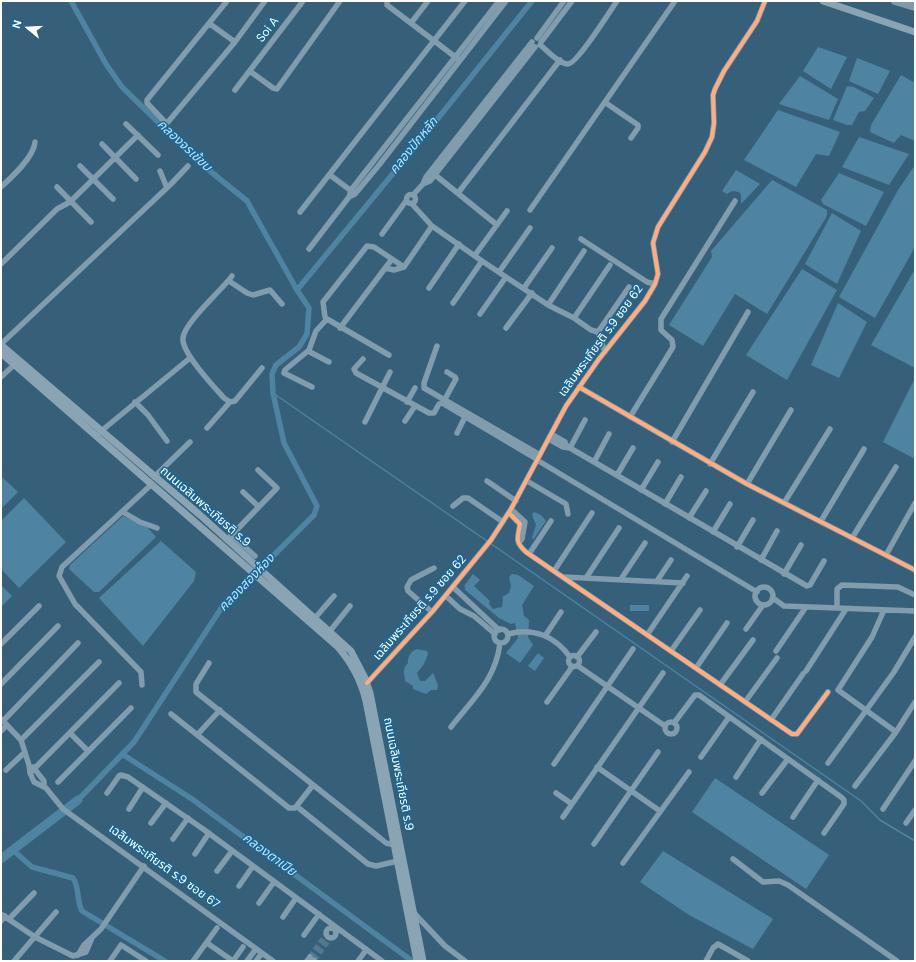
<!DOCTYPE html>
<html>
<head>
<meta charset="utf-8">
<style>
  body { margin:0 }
  #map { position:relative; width:916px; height:962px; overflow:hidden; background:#36607a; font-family:"DM Sans",sans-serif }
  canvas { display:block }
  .frame { position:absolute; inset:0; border:2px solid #fff; pointer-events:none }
  .north { position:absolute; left:8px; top:8px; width:40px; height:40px; -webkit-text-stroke:3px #1a6796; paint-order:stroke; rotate:288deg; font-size:11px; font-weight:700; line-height:16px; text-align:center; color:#fff }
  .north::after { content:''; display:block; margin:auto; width:14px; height:18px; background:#fff; clip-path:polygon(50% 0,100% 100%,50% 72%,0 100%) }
</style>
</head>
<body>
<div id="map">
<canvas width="916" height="962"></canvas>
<div class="frame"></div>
<div class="north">N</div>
</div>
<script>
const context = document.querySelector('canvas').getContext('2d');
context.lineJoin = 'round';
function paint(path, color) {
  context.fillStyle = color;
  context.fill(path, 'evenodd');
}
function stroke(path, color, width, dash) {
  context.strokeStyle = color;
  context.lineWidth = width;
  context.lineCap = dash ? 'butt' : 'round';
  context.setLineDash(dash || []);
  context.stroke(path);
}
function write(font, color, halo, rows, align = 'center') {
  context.font = font + ' "DM Sans","Noto Sans Thai",sans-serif';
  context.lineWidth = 3;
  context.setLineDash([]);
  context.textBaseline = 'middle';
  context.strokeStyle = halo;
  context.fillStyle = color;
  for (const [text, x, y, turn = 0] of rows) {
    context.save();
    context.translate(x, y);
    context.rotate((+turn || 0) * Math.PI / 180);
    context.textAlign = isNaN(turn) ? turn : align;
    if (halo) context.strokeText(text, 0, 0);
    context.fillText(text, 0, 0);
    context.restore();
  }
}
paint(new Path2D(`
  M 818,47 L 847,57 L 831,89 L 803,71 Z
  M 857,58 L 890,71 L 878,94 L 849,81 Z
  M 901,75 L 913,82 L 915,78 L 915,141 L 901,135 L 894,143 L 870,132 L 871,125 Z
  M 800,76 L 838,99 L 829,120 L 779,104 Z
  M 847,86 L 854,87 L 874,98 L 865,111 L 859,112 L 852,125 L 847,125 L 833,120 Z
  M 778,110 L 840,132 L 829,156 L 816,154 L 796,187 L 744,160 Z
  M 859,137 L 909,154 L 889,185 L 842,167 Z
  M 915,165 L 915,247 L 875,318 L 839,297 L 898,190 Z
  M 736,170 L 760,184 L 741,204 L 741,195 L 739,192 L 732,191 L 727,194 L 722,191 Z
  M 839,173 L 884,192 L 866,226 L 823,204 L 821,200 Z
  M 772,180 L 827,210 L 827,216 L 767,314 L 735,294 L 703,346 L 669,325 L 712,257 L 711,251 Z
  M 832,213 L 861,231 L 837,284 L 805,264 Z
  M 802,269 L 837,290 L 787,380 L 746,355 Z
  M 915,269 L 915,368 L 871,345 Z
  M 838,303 L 867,322 L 839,378 L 811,365 Z
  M 915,378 L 915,459 L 883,442 Z
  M 1,476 L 18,492 L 1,509 Z
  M 24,498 L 66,542 L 19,588 L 1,569 L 1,521 Z
  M 534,512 L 541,515 L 546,521 L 533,540 L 532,537 L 536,525 L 532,515 Z
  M 123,516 L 148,528 L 156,537 L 99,592 L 94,592 L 69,569 L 70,565 Z
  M 161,541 L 196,572 L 194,581 L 143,646 L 99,598 Z
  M 473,574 L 480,580 L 474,586 L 490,601 L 489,604 L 493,609 L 502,607 L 503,599 L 502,597 L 509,593 L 511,586 L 509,577 L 512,574 L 518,575 L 534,586 L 522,605 L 524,616 L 529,620 L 528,637 L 533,645 L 520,663 L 506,653 L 518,638 L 515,623 L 511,624 L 499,618 L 464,589 L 466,588 L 464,586 Z
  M 1,585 L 12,596 L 1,607 Z
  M 630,605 L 649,605 L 649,611 L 630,611 Z
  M 417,649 L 427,651 L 428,654 L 424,664 L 417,673 L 420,681 L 425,681 L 433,673 L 438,685 L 437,690 L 431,690 L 426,694 L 413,689 L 413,686 L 405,681 C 405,674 401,670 408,663 C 407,657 412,650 417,649 Z
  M 538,653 L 544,658 L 535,671 L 528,666 Z
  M 715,778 L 829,855 L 806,889 L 692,812 Z
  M 663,851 L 773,919 L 753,949 L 689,915 L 640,882 Z`), '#4f83a2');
stroke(new Path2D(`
  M 273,393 L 487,541
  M 490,543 L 861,801 L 880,820 L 915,841`), '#4f83a2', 1.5);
stroke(new Path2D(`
  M 71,1 L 106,64 L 122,87 L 199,162 L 247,201 L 297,290 L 309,308 L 307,334 L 299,347 L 276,365 L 272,374 L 273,393 L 284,443 L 317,506 L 314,515 L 222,607 L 134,742 L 78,800
  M 297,290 L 419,142 L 532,1
  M 122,754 L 192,799 L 412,961
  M 14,851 L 32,867 L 73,878 C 80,888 76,900 82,911 L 165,961`), '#4f83a2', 5.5);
stroke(new Path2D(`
  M 1,859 L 78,800`), '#4f83a2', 9);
stroke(new Path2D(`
  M 310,957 L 326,935
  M 314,960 L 330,938`), '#54788e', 5.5, [5.5, 3]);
stroke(new Path2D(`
  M 227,1 L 147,100 L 147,103 L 165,122 L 168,122 L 235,42 L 265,1
  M 387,1 L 387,5 L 458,59
  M 411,23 L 428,1
  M 210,24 L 235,42
  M 537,38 L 564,1
  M 541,42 L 572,1
  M 540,45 C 547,50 559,64 568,64 C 577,64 610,11 617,1
  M 251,72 L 273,88 L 277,89 L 340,1
  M 235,90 L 303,1
  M 606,103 L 638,125 L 638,128 L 631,138
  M 126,124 L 158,155
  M 102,144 L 136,179
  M 80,166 L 113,199
  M 160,171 L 167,188
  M 434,174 L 497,225
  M 330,175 L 354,193
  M 423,184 L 430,181 L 535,47
  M 1,187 C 12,177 34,157 35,142
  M 57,187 L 91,222
  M 458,193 L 560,60
  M406.5 199a4.5 4.5 0 1 1 9 0a4.5 4.5 0 1 1-9 0Z
  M 413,195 L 423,184 L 426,177 L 532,42
  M 349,197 L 355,194 L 379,165 L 506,1
  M 412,204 L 432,226 L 482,261 L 548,305 L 574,318 L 591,330 L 598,332 L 629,287
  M 530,210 L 675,1
  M 300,212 L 465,1
  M 382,234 L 406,201
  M 581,239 L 647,282 L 655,284
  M 309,249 L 349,197 L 351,190 L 499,1
  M 475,255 L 507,211
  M 1,264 L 57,209 L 70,202 L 138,135
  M 386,268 L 394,270 L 404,267 L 432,226
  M 499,272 L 530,228
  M 232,276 C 222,290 184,323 183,338 C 181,352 214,387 224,398 L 230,402 L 235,401 L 262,368
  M 229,281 L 247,293 L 253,295 L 270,290 L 282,304
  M 429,288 L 459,244
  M 524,288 L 552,248
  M 453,303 L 482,261
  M 548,305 L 584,251
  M 480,314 L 506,277
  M 574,318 L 610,265
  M 340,328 L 392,259
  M 506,328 L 532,293
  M 598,332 L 605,352
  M 1,344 L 171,184 L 188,166
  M 437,346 L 424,383 L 424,388 L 540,455
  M 308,351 L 329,362
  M 389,355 L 327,319 L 325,317 L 323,302 L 367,246 L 374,247 L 404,267
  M 363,359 L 354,369 L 356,373 L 429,413 L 434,413 L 439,404 L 442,403 L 538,460
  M 1,377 L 14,365
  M 312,387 L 284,373 L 285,370 L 309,350 L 316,331 L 327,319
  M 579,387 L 747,484 L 915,570
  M 445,399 L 456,379 L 455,377 L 447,372
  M 135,402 L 148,415 L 167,441
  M 407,402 L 415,388
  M 630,417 L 673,347 L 672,340 L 661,330 L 661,319 L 735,201
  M 405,421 L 415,406
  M 365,422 L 390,372
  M 207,428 L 230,402
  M 100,432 L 190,358
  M 457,433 L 465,417
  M 551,434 L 565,442 L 567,447
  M 549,439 L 563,447 L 570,448 L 807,586 L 810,585 L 824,561
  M 672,442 L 748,312
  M 570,448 L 585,420
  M 537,460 L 757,592
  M 594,462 L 609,434
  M 710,464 L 753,392
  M 617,475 L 633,448
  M 154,477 L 190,442
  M 487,481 L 516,501
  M 527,481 L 566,504 L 568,514
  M 747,484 L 791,410
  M 641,490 L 658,462
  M 243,492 L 258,506
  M 784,503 L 830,429
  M 665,504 L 681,477
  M 453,506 L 463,498 L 468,498 L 503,522
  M 511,509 L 525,522 L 522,539 L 519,542
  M 123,512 L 140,522 L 157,528
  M 509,513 L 520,524 C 518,538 514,541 526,552 L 792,734 L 797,734 L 828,692
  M 689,518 L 706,491
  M 821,521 L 864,449
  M 713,532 L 730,504
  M 231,535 L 255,556
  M 852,538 L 896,467
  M 227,540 L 277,488 L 258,470
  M 737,547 L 753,520
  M 529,554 L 551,521
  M 886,555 L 915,503
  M 761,560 L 777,531
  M 554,571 L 592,513
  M 784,574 L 801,545
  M 564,577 L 683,583
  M 586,578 L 619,528
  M 621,579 L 645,543
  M 657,581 L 671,560
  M 453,587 L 499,630
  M755 596a9 9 0 1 1 18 0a9 9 0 1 1-18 0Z
  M 446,596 L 460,609 L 474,616 L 495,634
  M 773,598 L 784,606 L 915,611
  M 837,608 L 837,589 L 842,585 L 898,587 L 915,595
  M 884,610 L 872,637 L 838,690 L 896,732
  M 432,612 L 408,591 L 407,587 L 411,580 L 434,568
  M 315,618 L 334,596
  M 746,629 L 763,605
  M494 636a7 7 0 1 1 14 0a7 7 0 1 1-14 0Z
  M 330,631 L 350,606
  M 508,634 C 533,627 555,636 570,657
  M 647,635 L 687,576
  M 545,636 L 561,612
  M 1,644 L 39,606
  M 671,651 L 700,610
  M 776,651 L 806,607
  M568.5 661a5.5 5.5 0 1 1 11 0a5.5 5.5 0 1 1-11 0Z
  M 577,657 L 596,632
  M 209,663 L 196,684 L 196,692 L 380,838 L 386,843 L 395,845
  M 578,666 L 665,726
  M 696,668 L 727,623
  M 806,671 L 846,609
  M 367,683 L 432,612 L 491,540 L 511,509 L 566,406 L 599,359 L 645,301 L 655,284 L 658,274 L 653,243 L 658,227 L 705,152 L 712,137 L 714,123 L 713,95 L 715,89 L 724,71 L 757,21 L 765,1
  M 1,684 L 58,626
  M 142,685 L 141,672 L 75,604 L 59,576 L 62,567 L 152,484
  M 720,685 L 753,640
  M 547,702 L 572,667
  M 745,702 L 777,658
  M 171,714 L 289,808 L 295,808 L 313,785
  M 1,719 L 21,740 L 29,765 L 30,773 L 34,782 L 46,788 L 63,809 L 273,961
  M 771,720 L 803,674
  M 3,721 L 78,643
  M665 728a6 6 0 1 1 12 0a6 6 0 1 1-12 0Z
  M 674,723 L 695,695 L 699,695 L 841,797 L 844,800 L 844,804 L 824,833
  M 451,727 C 473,699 496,679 500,643
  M 1,731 L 7,725
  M 70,733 L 88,751
  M 198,734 L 220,710
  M 21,740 L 99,662
  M 701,757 L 729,717
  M 828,763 L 894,672 L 915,637
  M 554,764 L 633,649
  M 33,767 L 44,781 L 44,785
  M 597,767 L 660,811
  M 6,770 L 25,752
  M 30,773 L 119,683
  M 736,777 L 761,739
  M 58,782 L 131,708
  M 855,786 L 896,732 L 915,702
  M 107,793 L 119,776 L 121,775 L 128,777 L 203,829 L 382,961
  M 556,793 L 572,804
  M 762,793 L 788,759
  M 129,809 L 143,787
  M 300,809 L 368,864 L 376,866 L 398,861
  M 883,809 L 915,761
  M 563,817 L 663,673
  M 793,817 L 818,780
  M 151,823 L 166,803
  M 906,823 L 915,810
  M 173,839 L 188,818
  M 594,844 L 658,752
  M 195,854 L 209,833
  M 733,859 L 763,882 L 779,881 L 788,885 L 897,961
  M 623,863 L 689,772
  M 217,871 L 232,851
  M 239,886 L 253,866
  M 259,903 L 274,882
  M 414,913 L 445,946 L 465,961
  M 1,914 L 35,937 L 73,956 L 86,952 L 92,938
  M 283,917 L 296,898
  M 9,919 L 34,893
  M 1,921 L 5,916
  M326 933a5 5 0 1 1 10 0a5 5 0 1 1-10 0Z
  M 304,935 L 319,914
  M 207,943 L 233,961
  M 78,955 L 84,945 L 101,929 L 144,866
  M 14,961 L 56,912
  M 110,961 L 121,945 L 146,961
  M 193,961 L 217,928
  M 233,961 L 243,947
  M 247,961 L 256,949
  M 256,961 L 262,953
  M 307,961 L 310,957
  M 314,961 L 314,960
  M 358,961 L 366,950
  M 706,961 L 713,948 L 718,944 L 748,961`), '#809cad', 5.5);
stroke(new Path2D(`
  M 823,1 L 915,32
  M 1,345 L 200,515 L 351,651 L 365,678 L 370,693 L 423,961
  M 1,353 L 337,646 C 352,663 361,680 366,701 L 417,961`), '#8aa4b4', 7);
stroke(new Path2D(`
  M 895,1 L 915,7`), '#7f9bab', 8);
stroke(new Path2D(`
  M 579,387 L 747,484 L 915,570
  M 509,513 L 520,524 C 518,538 514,541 526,552 L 792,734 L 797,734 L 828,692
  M 367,683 L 432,612 L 491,540 L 511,509 L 566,406 L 599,359 L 645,301 L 655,284 L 658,274 L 653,243 L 658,227 L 705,152 L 712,137 L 714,123 L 713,95 L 715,89 L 724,71 L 757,21 L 765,1`), '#ffac80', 4);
write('12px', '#fff', '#1a6796', [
  ["Soi A",268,30,-53],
  ["เฉลิมพระเกียรติ ร.9 ซอย 62",601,341,-54],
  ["ถนนเฉลิมพระเกียรติ ร.9",205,507,41],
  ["เฉลิมพระเกียรติ ร.9 ซอย 62",420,608,-49],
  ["ถนนเฉลิมพระเกียรติ ร.9",398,774,79],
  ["เฉลิมพระเกียรติ ร.9 ซอย 67",164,867,36]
]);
write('italic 13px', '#c0e4f8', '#1a6796', [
  ["คลองจรเข้ขบ",184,146,43],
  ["คลองปักหลัก",414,146,-51],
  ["คลองสองห้อง",247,583,-46],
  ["คลองตาเปีย",269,855,36]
]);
</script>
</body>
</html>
